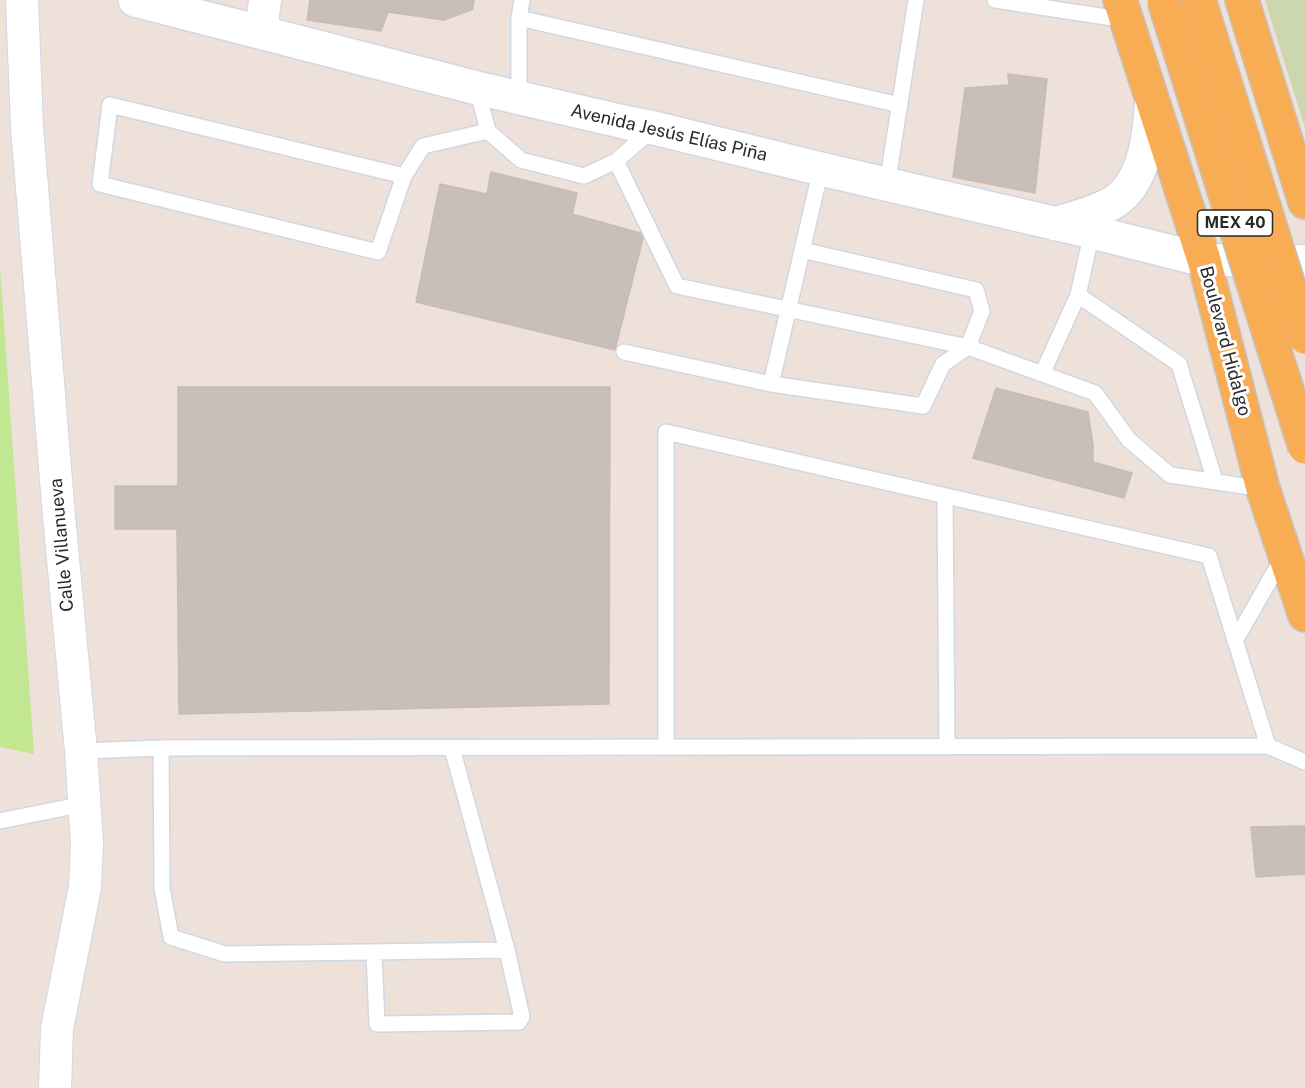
<!DOCTYPE html>
<html>
<head>
<meta charset="utf-8">
<style>
  body { margin:0 }
  canvas { display:block; background:#ede1da }
</style>
</head>
<body>
<canvas width="1305" height="1088"></canvas>
<script>
const context = document.querySelector('canvas').getContext('2d');
context.lineJoin = 'round';
function paint(path, color) {
  context.fillStyle = color;
  context.fill(path, 'evenodd');
}
function stroke(path, color, width, dash) {
  context.strokeStyle = color;
  context.lineWidth = width;
  context.lineCap = dash ? 'butt' : 'round';
  context.setLineDash(dash || []);
  context.stroke(path);
}
function write(font, color, halo, rows, align = 'center') {
  context.font = font + ' "Public Sans",sans-serif';
  context.lineWidth = 6;
  context.setLineDash([]);
  context.textBaseline = 'middle';
  context.strokeStyle = halo;
  context.fillStyle = color;
  for (const [text, x, y, turn = 0] of rows) {
    context.save();
    context.translate(x, y);
    context.rotate((+turn || 0) * Math.PI / 180);
    context.textAlign = isNaN(turn) ? turn : align;
    if (halo) context.strokeText(text, 0, 0);
    context.fillText(text, 0, 0);
    context.restore();
  }
}
paint(new Path2D(`
  M 0,266 L 34,754 L 0,747 Z`), '#c2e793');
paint(new Path2D(`
  M 1265,0 L 1305,0 L 1305,128 Z`), '#ccd7b0');
const building = new Path2D(`
  M 310,0 L 474,0 L 473,9 L 444,20 L 388,12 L 381,31 L 307,20 Z
  M 1008,74 L 1047,79 L 1035,193 L 953,177 L 965,88 L 1009,85 Z
  M 491,172 L 577,193 L 572,214 L 644,234 L 615,350 L 416,302 L 440,184 L 487,194 Z
  M 178,387 L 610,387 L 609,704 L 179,714 L 177,529 L 115,529 L 115,486 L 178,486 Z
  M 996,388 L 1088,412 L 1093,445 L 1093,462 L 1132,473 L 1124,498 L 973,458 Z
  M 1305,826 L 1305,874 L 1256,877 L 1251,827 Z`);
paint(building, '#c8beba');
stroke(building, '#c8bcb4', 1.5);
const service = new Path2D(`
  M 995,0 L 1126,20
  M 519,18 L 900,105
  M 477,88 L 488,131 L 521,160 L 584,176 L 616,161 L 654,128
  M 519,98 L 519,18 L 522,0
  M 616,161 L 677,286 L 968,347 L 1095,393 L 1129,440 L 1170,475 L 1263,489
  M 404,176 L 110,105 L 100,184 L 378,252 L 404,176 L 423,146 L 488,131
  M 887,185 L 916,0
  M 1078,295 L 1179,364 L 1215,481
  M 624,352 L 771,384 L 923,406 L 943,364 L 968,347 L 982,311 L 976,290 L 802,250
  M 1042,374 L 1078,295 L 1092,232
  M 771,384 L 821,169
  M 945,496 L 947,747
  M 1235,641 L 1283,557
  M 666,747 L 666,432 L 1209,556 L 1268,746
  M 161,748 L 162,888 L 171,937 L 225,954 L 507,950
  M 81,751 L 161,748 L 1268,746 L 1305,762
  M 0,821 L 84,804
  M 374,952 L 377,1024 L 519,1022 L 522,1017 L 507,950 L 452,748`);
const minor = new Path2D(`
  M 22,0 L 27,127 L 59,516 L 81,751 L 87,843 L 85,887 L 57,1029 L 55,1088
  M 261,32 L 265,0
  M 1204,260 L 1305,261`);
const tertiary = new Path2D(`
  M 135,0 L 477,88 L 624,122 L 654,128 L 821,169 L 1092,232 L 1204,260
  M 1055,224 C 1076,217 1109,210 1124,194 C 1147,169 1149,132 1152,101`);
const primary = new Path2D(`
  M 1120,0 L 1204,260 L 1263,489 L 1305,615
  M 1242,0 L 1305,202`);
stroke(service, '#cfd8e3', 18);
stroke(minor, '#cfd8e3', 34);
stroke(tertiary, '#cfd8e3', 36);
stroke(primary, '#c3c3c3', 36);
stroke(service, '#fff', 15);
stroke(minor, '#fff', 32);
stroke(tertiary, '#fff', 33);
stroke(primary, '#f8ad54', 33);
const primaryBridge = new Path2D(`
  M 1164,0 L 1305,447
  M 1199,0 L 1305,337`);
stroke(primaryBridge, '#c3c3c3', 36, []);
stroke(primaryBridge, '#f8ad54', 33);
for (const [x, y, w] of [
  [1235,223,75]
]) {
  const box = new Path2D();
  box.roundRect(x - w / 2, y - 13, w, 26, 4.5);
  context.fillStyle = '#fff';
  context.fill(box);
  stroke(box, '#292929', 1.5);
}
write('bold 16px', '#292929', null, [
  ["MEX 40",1235,223]
]);
write('18px', '#292929', '#fff', [
  ["Avenida Jesús Elías Piña",669,133,13],
  ["Boulevard Hidalgo",1225,341,75],
  ["Calle Villanueva",62,545,-95]
]);
</script>
</body>
</html>
